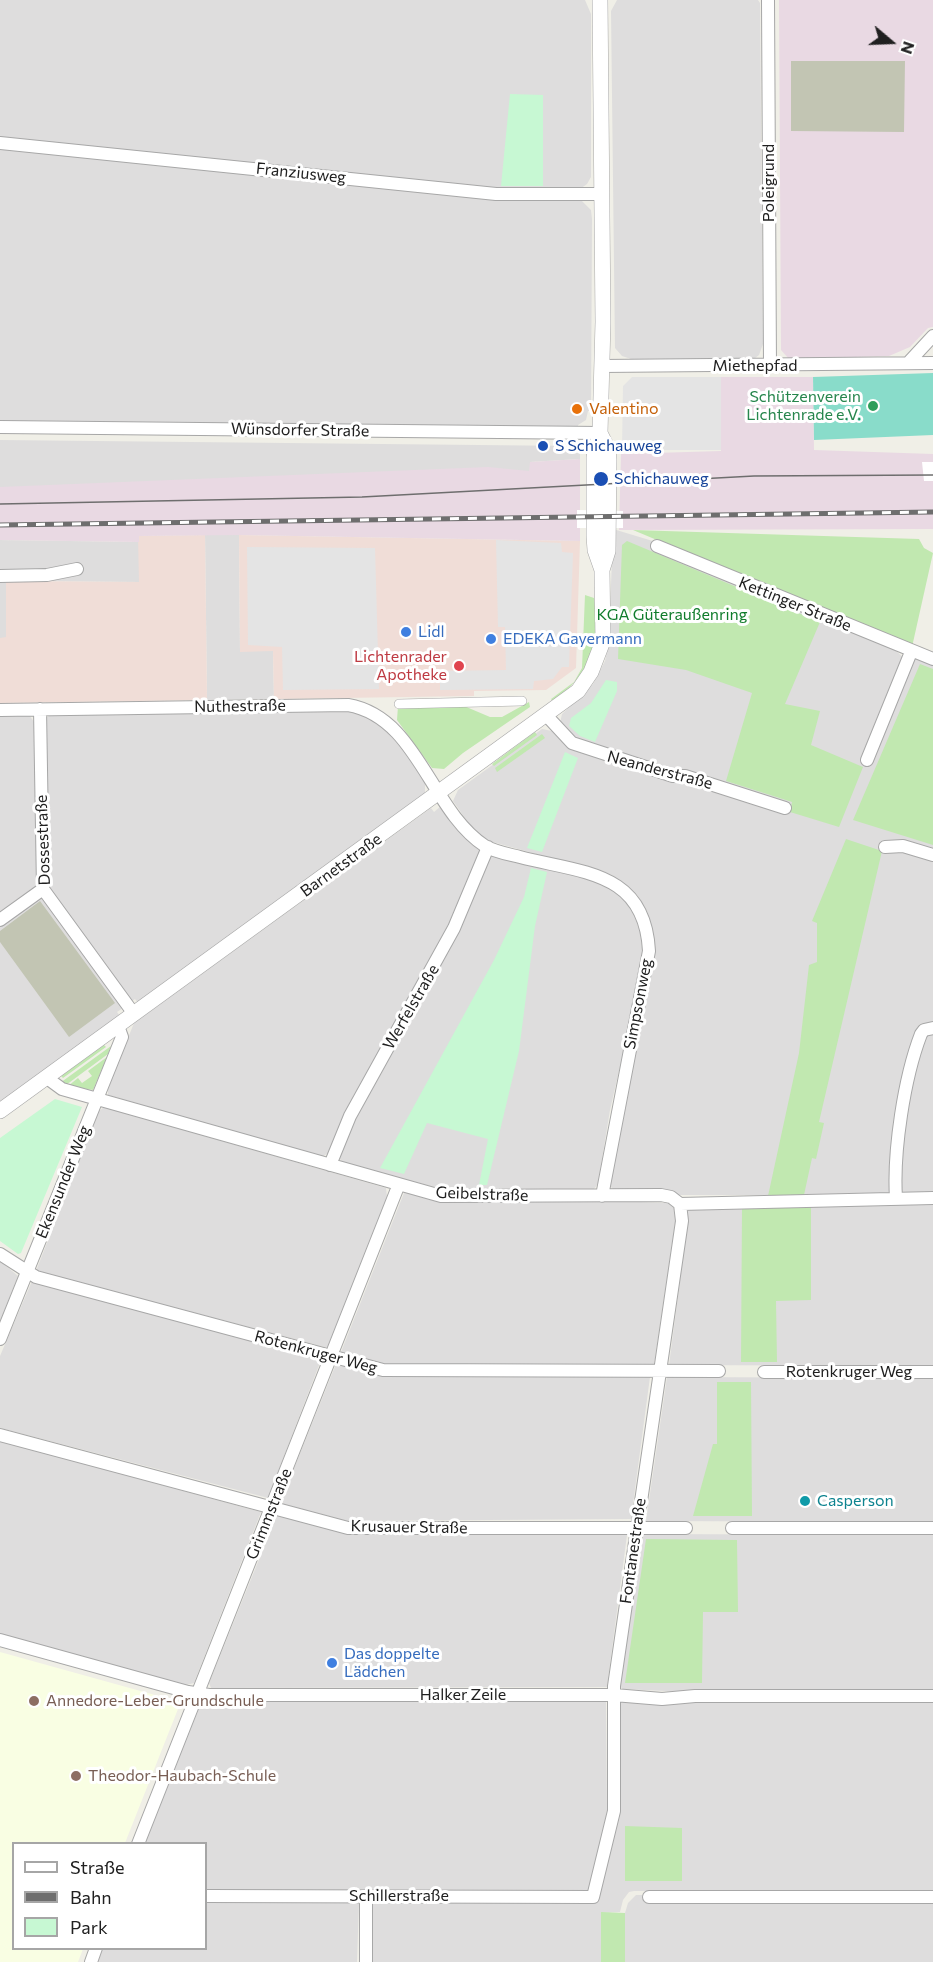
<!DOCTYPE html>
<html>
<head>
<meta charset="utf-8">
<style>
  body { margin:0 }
  #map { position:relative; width:933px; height:1962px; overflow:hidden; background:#f0efe7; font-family:Commissioner,sans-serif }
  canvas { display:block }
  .legend { position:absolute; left:12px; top:1842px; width:195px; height:108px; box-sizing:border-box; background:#fff; border:2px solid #a6a6a6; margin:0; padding:8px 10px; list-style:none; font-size:18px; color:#202020 }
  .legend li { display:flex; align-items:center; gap:12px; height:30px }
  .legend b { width:30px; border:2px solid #a6a6a6 }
  .north { position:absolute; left:861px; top:12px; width:60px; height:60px; -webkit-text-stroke:4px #fff; paint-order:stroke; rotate:109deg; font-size:16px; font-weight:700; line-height:24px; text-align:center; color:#202020 }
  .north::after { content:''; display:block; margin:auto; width:21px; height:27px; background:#202020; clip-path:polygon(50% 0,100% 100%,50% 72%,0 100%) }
</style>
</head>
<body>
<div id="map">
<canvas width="933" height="1962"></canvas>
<ul class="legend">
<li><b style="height:8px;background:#fff"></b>Straße</li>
<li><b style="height:8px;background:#6e6e6e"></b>Bahn</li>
<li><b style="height:16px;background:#c7f8d3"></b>Park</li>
</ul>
<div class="north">N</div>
</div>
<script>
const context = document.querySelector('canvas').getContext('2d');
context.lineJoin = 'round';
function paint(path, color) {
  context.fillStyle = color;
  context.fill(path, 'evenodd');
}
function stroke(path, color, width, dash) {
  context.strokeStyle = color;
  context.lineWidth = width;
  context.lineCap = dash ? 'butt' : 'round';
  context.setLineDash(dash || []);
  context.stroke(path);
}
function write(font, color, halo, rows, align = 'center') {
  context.font = font + ' Commissioner,sans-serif';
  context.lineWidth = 6;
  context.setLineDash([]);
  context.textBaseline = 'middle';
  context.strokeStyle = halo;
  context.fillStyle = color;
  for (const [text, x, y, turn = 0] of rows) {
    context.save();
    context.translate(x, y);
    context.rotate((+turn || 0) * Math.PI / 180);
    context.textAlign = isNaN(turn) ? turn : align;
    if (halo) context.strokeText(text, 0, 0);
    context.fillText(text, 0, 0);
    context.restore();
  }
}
paint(new Path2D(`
  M 0,0 L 585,0 L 591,14 L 591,177 L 587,184 L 580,189 L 504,190 L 0,138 Z
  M 617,0 L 758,0 L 760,3 L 763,344 L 759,355 L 754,359 L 631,359 L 622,356 L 615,348 L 611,11 Z
  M 0,148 L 580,199 L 591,210 L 592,219 L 591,411 L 588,411 L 586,420 L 578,425 L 578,428 L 0,421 Z
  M 0,440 L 574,446 L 580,452 L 580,459 L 530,462 L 530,471 L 0,489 Z
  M 613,529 L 656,542 L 895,650 L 904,658 L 914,657 L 933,664 L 933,1025 L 923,1023 L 919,1025 L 901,1104 L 893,1195 L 678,1195 L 615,1191 L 609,1185 L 652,932 L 647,911 L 637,895 L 612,875 L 489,841 L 472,828 L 453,801 L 458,790 L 542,729 L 552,731 L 564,744 L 578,752 L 683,783 L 685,778 L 674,771 L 576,740 L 560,723 L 562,714 L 593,684 L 605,661 L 609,641 Z
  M 205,535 L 239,535 L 240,651 L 273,651 L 274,699 L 207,700 Z
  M 0,540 L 139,542 L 139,582 L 6,581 L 6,638 L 0,638 Z
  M 353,710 L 385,726 L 425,780 L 425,793 L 138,1003 L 135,999 L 131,1002 L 48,889 L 46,718 L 52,714 Z
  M 0,715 L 29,715 L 35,723 L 37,882 L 35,888 L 0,914 Z
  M 441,806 L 480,848 L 481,854 L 454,918 L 420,982 L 353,1097 L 329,1153 L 321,1157 L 108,1095 L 108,1088 L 134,1023 L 431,808 L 434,812 Z
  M 494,855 L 601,881 L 615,888 L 638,916 L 643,955 L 638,988 L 610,1110 L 598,1184 L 593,1190 L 446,1190 L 343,1163 L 340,1159 L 339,1155 L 367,1093 L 449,948 L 489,859 Z
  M 39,898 L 42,898 L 123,1008 L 117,1012 L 120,1016 L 0,1103 L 0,924 Z
  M 933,1032 L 933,1195 L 903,1194 L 898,1191 L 897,1160 L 916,1063 L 926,1034 Z
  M 104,1107 L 386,1188 L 387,1197 L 328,1348 L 36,1271 L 98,1112 Z
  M 404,1193 L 668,1203 L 674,1208 L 676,1216 L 654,1365 L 386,1365 L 341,1352 Z
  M 933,1201 L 933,1366 L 669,1365 L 688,1219 L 687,1208 Z
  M 0,1261 L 18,1276 L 0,1321 Z
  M 32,1281 L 321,1360 L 268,1498 L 0,1428 L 0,1356 Z
  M 336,1364 L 650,1377 L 631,1519 L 347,1521 L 283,1504 L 282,1498 Z
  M 667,1377 L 933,1378 L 933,1522 L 646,1521 Z
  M 0,1441 L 261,1512 L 194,1683 L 186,1685 L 0,1634 Z
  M 277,1515 L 346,1534 L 627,1535 L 607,1687 L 211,1688 L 209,1683 Z
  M 643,1534 L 933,1535 L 933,1689 L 740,1689 L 687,1692 L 622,1689 L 620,1685 Z
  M 203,1701 L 606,1702 L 607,1812 L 590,1890 L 206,1890 L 206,1844 L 143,1844 L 199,1703 Z
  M 621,1702 L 933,1702 L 933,1891 L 634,1891 L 629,1892 L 623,1900 L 620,1912 L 601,1913 L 601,1962 L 371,1962 L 372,1905 L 374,1903 L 590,1903 L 598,1899 L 620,1815 Z
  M 636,1895 L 644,1895 L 645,1903 L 933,1903 L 933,1962 L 625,1962 L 625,1913 L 628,1903 Z
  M 206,1902 L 359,1903 L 357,1962 L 97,1962 L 102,1949 L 206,1948 Z`), '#dedddd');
paint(new Path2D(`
  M 205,535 L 207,700 L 0,703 L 0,638 L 6,637 L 6,581 L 139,582 L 138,536 Z
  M 239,535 L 580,541 L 576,668 L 546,690 L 474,691 L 474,696 L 274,699 L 273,651 L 240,652 Z`), '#f0ddd7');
paint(new Path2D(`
  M 779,0 L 933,0 L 933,327 L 928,328 L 910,347 L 889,356 L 789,359 L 781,350 Z
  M 721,377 L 813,377 L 814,450 L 933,454 L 933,529 L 619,530 L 621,454 L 721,451 Z
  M 580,459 L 580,541 L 239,535 L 139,536 L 139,542 L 0,540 L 0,487 L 488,467 L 529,471 L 530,462 Z`), '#e9d9e3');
paint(new Path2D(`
  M 0,1652 L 173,1700 L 178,1709 L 125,1843 L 14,1844 L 14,1948 L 83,1949 L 78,1962 L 0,1962 Z`), '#f9fee3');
paint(new Path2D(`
  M 791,61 L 905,61 L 904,132 L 791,131 Z
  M 40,901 L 115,1003 L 69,1037 L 0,942 L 0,931 Z`), '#c2c5b3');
paint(new Path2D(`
  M 633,530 L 919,539 L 924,548 L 933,553 L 912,647 Z
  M 627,541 L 820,622 L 785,704 L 820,711 L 811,745 L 863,767 L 839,827 L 790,812 L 792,802 L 726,781 L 752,693 L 686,670 L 618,659 L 622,545 Z
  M 585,595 L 594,598 C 599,646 592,671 553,702 L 551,699 L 574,682 L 582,668 Z
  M 920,664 L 933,669 L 933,845 L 853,820 Z
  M 529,702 L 530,707 L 463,753 L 444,769 L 432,768 L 397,720 L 398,706 L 464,706 L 490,717 L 502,717 Z
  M 535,732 L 537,735 L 494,766 L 492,764 Z
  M 542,734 L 545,738 L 497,772 L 495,768 Z
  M 846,839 L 882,851 L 819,1122 L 824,1123 L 816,1159 L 812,1158 L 804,1195 L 768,1196 L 799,1053 L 809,965 L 817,962 L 817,923 L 812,921 Z
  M 104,1045 L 106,1047 L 63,1078 L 61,1076 Z
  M 111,1046 L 108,1054 L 66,1085 L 60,1083 Z
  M 107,1057 L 93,1090 L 68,1086 L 78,1078 L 82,1083 L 92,1076 L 88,1071 Z
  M 742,1206 L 811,1206 L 811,1300 L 776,1301 L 777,1362 L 741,1362 Z
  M 717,1382 L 751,1382 L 752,1516 L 693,1516 L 713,1444 L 717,1444 Z
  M 646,1539 L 737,1540 L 738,1612 L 703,1612 L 702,1683 L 625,1683 Z
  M 625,1826 L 682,1828 L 682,1881 L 625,1881 Z
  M 601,1912 L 625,1913 L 625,1962 L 601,1962 Z`), '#c1e8b0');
paint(new Path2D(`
  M 510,94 L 543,95 L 543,186 L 501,186 Z
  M 606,680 L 617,682 L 617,691 L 595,742 L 580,736 L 569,726 L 571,718 L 591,703 Z
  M 565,752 L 578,758 L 542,852 L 527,848 Z
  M 531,868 L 547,872 L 535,926 L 519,1051 L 487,1185 L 479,1185 L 488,1139 L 427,1123 L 404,1174 L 380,1168 L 494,960 L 524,897 Z
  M 55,1099 L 82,1107 L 21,1253 L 18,1254 L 0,1241 L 0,1138 Z`), '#c7f8d3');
paint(new Path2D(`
  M 933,373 L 933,435 L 814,440 L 813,377 Z`), '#89dcca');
paint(new Path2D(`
  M 632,377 L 721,377 L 721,450 L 622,450 L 623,386 Z
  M 496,540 L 561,543 L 562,552 L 573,553 L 569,667 L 562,667 L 553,679 L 534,681 L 533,689 L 440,690 L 440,671 L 506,670 L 505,627 L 498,627 Z
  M 247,547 L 375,548 L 379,689 L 283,690 L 282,647 L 248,645 Z`), '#e4e4e4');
paint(new Path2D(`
  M 922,462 L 933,462 L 933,481 L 924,481 Z
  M 577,510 L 623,511 L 623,528 L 577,528 Z`), '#fff');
const pedestrian = new Path2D(`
  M 399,704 L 522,701`);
const minor = new Path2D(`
  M 768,0 L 770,366
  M 0,143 L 496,194 L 602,194
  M 908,363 L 933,336
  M 602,366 L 933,363
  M 0,427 L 600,433
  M 657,546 L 933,659
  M 0,576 L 47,575 L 77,569
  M 40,709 L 43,889 L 134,1014
  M 0,710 L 348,705 C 418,717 430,810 485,846 C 495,852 508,854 520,857 C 582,873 645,871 649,951 L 602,1196
  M 546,715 L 572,743 L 673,776 L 685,776 L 785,808
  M 867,760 L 911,652
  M 885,847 L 903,846 L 933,855
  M 0,920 L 43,889
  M 47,1078 L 62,1089 L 441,1196 L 661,1195 L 671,1197 L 680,1204 L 933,1198
  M 330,1165 L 350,1116 L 454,928 L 488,847
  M 896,1198 C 893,1152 904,1078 921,1034 L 924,1030 L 933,1028
  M 0,1254 L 36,1277 L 383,1370 L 719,1371
  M 0,1339 L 122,1037 L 118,1026
  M 764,1372 L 933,1372
  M 0,1435 L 348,1528 L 686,1528
  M 732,1528 L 933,1528
  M 0,1640 L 188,1692 L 209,1695 L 614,1695 L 662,1699 L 695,1696 L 933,1696
  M 138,1844 L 399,1184
  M 206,1896 L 593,1897 L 614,1811 L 614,1686 L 682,1221 L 680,1204
  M 649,1897 L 933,1897
  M 91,1962 L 96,1948
  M 366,1962 L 366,1896`);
const tertiary = new Path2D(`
  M 600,0 L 603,322 L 600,433 L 594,457 L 594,536 L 595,550 L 602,570
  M 0,1111 L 578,691 L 591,672 L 603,641 L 602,570 L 608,551 L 609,460 L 608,449 L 600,433`);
stroke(pedestrian, '#a7a7a7', 10);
stroke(minor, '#a7a7a7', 14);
stroke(tertiary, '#a7a7a7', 16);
stroke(pedestrian, '#fff', 9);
stroke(minor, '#fff', 12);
stroke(tertiary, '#fff', 15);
stroke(new Path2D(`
  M 0,504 L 362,497 L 754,476 L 933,475`), '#6e6e6e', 1.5);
const rail = new Path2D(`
  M 0,525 L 933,512`);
stroke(rail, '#6e6e6e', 5);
stroke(rail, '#fff', 3, [9]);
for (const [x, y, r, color] of [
  [873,406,6,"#2e9e5b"],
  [577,409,6,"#e8710a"],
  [543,446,6,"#1a4fb4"],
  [601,479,8,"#1a4fb4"],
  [406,632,6,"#3f7fe0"],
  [491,639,6,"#3f7fe0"],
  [459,666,6,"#e0444e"],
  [805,1501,6,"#0f9aa8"],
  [332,1663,6,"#3f7fe0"],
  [34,1701,6,"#8d6e63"],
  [76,1776,6,"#8d6e63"]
]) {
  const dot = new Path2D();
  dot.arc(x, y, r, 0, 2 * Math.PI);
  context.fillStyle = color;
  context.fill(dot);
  stroke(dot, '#fff', 2);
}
write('16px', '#202020', '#fff', [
  ["Franziusweg",301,173,6],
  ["Poleigrund",769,183,-90],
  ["Miethepfad",755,366],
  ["Wünsdorfer Straße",300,430,1],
  ["Kettinger Straße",795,604,22],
  ["Nuthestraße",240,706,-1],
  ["Neanderstraße",660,770,15],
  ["Dossestraße",43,840,-92],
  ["Barnetstraße",341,865,-36],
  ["Simpsonweg",638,1004,-79],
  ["Werfelstraße",411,1007,-60],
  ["Ekensunder Weg",63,1182,-68],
  ["Geibelstraße",482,1194,2],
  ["Rotenkruger Weg",316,1352,15],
  ["Rotenkruger Weg",849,1372],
  ["Grimmstraße",269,1514,-68],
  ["Krusauer Straße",409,1527,1],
  ["Fontanestraße",633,1551,-82],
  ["Halker Zeile",463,1695],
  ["Schillerstraße",399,1896]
]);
write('16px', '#27864d', '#fff', [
  ["Schützenverein",861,397],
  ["Lichtenrade e.V.",861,415]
], 'right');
write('16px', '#c56008', '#fff', [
  ["Valentino",589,409]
], 'left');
write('16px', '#164399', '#fff', [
  ["S Schichauweg",555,446],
  ["Schichauweg",614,479]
], 'left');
write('16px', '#107c2c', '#fff', [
  ["KGA Güteraußenring",672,615]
]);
write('16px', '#366cbe', '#fff', [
  ["Lidl",418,632],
  ["EDEKA Gayermann",503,639],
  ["Das doppelte",344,1654],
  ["Lädchen",344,1672]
], 'left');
write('16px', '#be3a42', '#fff', [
  ["Lichtenrader",447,657],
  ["Apotheke",447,675]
], 'right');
write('16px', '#0d838f', '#fff', [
  ["Casperson",817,1501]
], 'left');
write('16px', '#785e54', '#fff', [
  ["Annedore-Leber-Grundschule",46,1701],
  ["Theodor-Haubach-Schule",88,1776]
], 'left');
</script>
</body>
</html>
